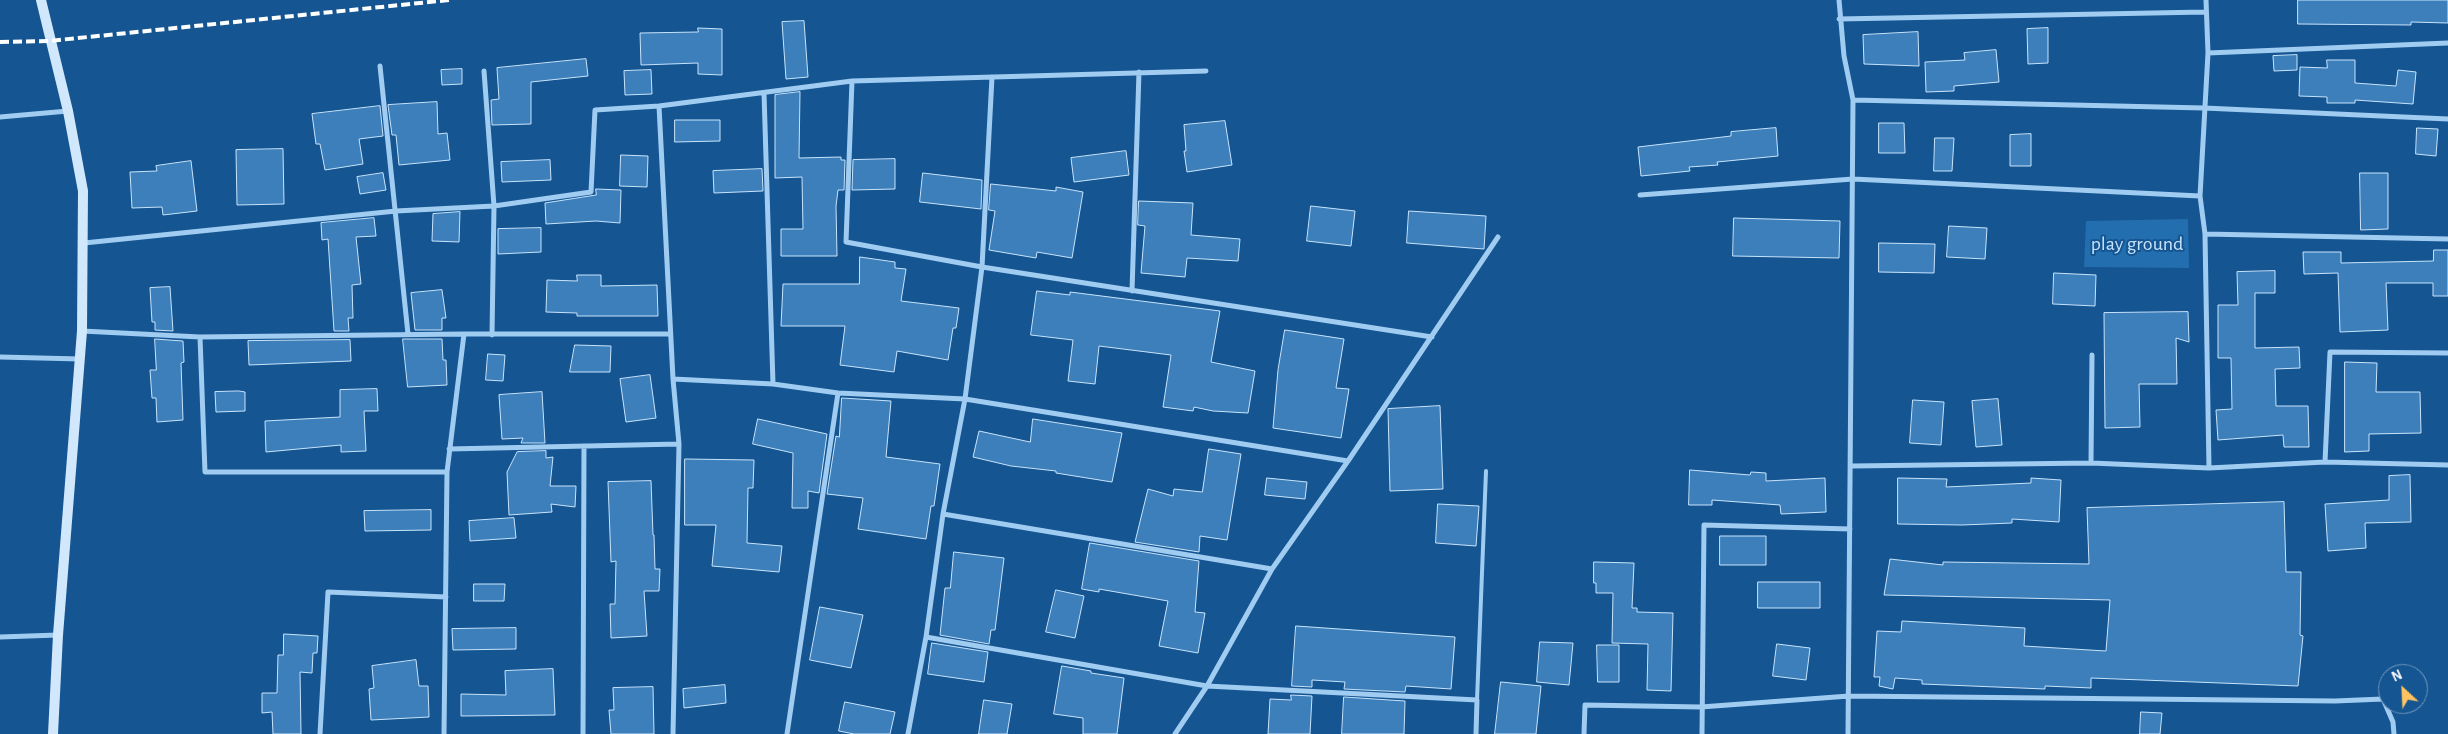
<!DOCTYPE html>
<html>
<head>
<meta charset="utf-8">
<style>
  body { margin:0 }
  #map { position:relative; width:2448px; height:734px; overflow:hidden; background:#145592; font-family:"Alegreya Sans",sans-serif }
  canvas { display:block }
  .north { position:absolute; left:2378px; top:664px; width:50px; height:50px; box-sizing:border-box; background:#145592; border:1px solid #7299be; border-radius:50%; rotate:335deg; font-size:14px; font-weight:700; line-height:20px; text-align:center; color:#fff }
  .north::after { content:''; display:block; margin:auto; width:18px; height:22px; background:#ffc461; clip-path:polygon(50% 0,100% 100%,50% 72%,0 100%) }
</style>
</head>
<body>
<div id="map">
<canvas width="2448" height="734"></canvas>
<div class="north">N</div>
</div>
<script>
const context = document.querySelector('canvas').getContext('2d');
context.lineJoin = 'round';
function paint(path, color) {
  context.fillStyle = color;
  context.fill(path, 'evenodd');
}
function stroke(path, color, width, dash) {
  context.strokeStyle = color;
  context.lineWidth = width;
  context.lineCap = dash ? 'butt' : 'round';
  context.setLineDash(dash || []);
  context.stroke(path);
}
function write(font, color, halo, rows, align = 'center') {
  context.font = font + ' "Alegreya Sans",sans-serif';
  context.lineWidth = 4;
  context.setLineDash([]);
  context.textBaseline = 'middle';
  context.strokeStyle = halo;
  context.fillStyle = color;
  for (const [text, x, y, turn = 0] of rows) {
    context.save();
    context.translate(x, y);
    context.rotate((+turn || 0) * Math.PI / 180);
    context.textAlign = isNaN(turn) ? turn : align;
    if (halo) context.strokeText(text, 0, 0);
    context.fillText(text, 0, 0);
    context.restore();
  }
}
paint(new Path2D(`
  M 2188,219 L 2189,268 L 2084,267 L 2086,221 Z`), '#236eaf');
const building = new Path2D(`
  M 2298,0 L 2448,0 L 2448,23 L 2411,22 L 2411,25 L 2298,24 Z
  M 804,21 L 808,77 L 786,79 L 782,22 Z
  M 698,28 L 722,29 L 722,75 L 698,74 L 698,63 L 641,65 L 640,33 L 698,32 Z
  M 2048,28 L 2048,63 L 2028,64 L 2027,29 Z
  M 1918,32 L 1919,66 L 1864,64 L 1863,35 Z
  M 1996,50 L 1999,82 L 1954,86 L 1954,91 L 1926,92 L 1925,62 L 1965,60 L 1964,53 Z
  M 2297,55 L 2297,70 L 2274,71 L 2273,56 Z
  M 586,59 L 588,76 L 531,82 L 531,124 L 492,125 L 491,100 L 499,99 L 497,68 Z
  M 2327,60 L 2355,60 L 2355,83 L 2396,86 L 2398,70 L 2416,72 L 2413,104 L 2355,100 L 2355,103 L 2327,103 L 2327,97 L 2299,96 L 2300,67 L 2327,68 Z
  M 462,69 L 462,84 L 442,85 L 441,70 Z
  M 651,70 L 652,94 L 625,95 L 624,71 Z
  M 800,92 L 799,158 L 841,157 L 841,160 L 845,160 L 844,190 L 838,190 L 836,206 L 837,256 L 781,256 L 781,229 L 803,229 L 802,177 L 775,178 L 775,95 Z
  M 437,102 L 438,134 L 447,133 L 450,160 L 399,165 L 396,135 L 392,135 L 388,105 Z
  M 380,106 L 383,136 L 359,139 L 363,164 L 325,170 L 320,144 L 316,144 L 312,114 Z
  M 675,120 L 720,120 L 720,141 L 675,142 Z
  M 1225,121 L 1232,165 L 1187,172 L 1184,151 L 1186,151 L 1184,125 Z
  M 1879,123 L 1904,123 L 1905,153 L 1879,153 Z
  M 1776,128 L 1778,156 L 1717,162 L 1718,165 L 1689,167 L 1690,171 L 1641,176 L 1638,147 L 1731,136 L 1731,132 Z
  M 2417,128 L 2438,129 L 2436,156 L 2416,154 Z
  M 2031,134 L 2031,166 L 2010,166 L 2010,135 Z
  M 1935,138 L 1954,138 L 1952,171 L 1934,171 Z
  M 283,149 L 284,204 L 237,205 L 236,150 Z
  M 1126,151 L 1129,175 L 1074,182 L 1071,158 Z
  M 621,155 L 648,156 L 647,187 L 620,186 Z
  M 895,159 L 895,189 L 852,190 L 853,160 Z
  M 550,160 L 551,180 L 502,182 L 501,162 Z
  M 191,161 L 197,211 L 163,215 L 162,207 L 132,208 L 130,172 L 157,171 L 156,166 Z
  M 762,169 L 763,191 L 714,193 L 713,171 Z
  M 383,173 L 386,190 L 360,194 L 357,177 Z
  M 923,173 L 982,180 L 981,209 L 920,202 Z
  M 2360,173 L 2388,173 L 2388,229 L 2361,230 Z
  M 991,184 L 1056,191 L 1056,187 L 1083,192 L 1072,258 L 1037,252 L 1036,258 L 989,250 L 995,211 L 989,210 Z
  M 596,189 L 621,190 L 620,223 L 596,221 L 546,224 L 545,203 L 596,195 Z
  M 1139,201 L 1193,203 L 1191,235 L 1240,239 L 1238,261 L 1187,258 L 1185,277 L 1141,273 L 1145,226 L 1138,225 Z
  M 1311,206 L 1355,211 L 1351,246 L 1307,241 Z
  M 1409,211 L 1486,216 L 1484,249 L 1407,243 Z
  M 460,212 L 459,242 L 432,241 L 433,214 Z
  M 374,218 L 376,236 L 356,237 L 361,284 L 352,285 L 353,318 L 348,318 L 349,331 L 334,331 L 328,239 L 322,240 L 321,223 Z
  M 1734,218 L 1840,221 L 1839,258 L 1733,256 Z
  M 1949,226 L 1987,228 L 1985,259 L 1947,257 Z
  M 541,228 L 541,252 L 498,254 L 498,229 Z
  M 1879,243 L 1935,244 L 1934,273 L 1879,272 Z
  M 2434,250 L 2448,250 L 2448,296 L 2433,296 L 2433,283 L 2386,283 L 2388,330 L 2340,332 L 2338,273 L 2304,274 L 2303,252 L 2341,252 L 2341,263 L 2433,261 Z
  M 860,257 L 895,262 L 895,268 L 906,269 L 901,301 L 959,308 L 956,328 L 953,328 L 948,360 L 897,351 L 894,372 L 840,365 L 845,326 L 781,326 L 783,284 L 859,284 Z
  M 2275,271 L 2275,293 L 2255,293 L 2255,348 L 2299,347 L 2300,368 L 2275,369 L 2276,406 L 2308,406 L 2309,447 L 2284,447 L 2283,435 L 2218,440 L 2216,410 L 2232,409 L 2231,358 L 2218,358 L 2218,305 L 2238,305 L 2237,272 Z
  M 2054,273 L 2096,275 L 2095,306 L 2053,304 Z
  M 577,275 L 601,275 L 601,286 L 657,285 L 658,316 L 577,316 L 577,313 L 546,312 L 547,280 L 577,281 Z
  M 170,287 L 173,331 L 155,330 L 155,322 L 152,322 L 150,288 Z
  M 442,290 L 446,318 L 442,318 L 442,330 L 415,330 L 411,293 Z
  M 1037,291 L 1070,295 L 1070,292 L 1220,311 L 1211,362 L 1255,371 L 1248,413 L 1213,411 L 1194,407 L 1193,411 L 1163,407 L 1171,355 L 1099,346 L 1095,384 L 1068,381 L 1073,340 L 1031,335 Z
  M 2188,312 L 2189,342 L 2176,338 L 2177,384 L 2139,384 L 2140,427 L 2105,428 L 2104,313 Z
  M 1285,330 L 1344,339 L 1336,388 L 1349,389 L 1341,438 L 1273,428 L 1278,370 Z
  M 155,339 L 183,341 L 184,362 L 181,363 L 183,420 L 157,422 L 156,398 L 152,398 L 150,370 L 156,370 Z
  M 403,339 L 442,339 L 443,360 L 446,360 L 447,385 L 408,387 Z
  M 350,340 L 351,361 L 249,365 L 248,341 Z
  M 575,345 L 611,346 L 610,372 L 570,372 Z
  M 488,354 L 505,355 L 503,381 L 486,380 Z
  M 2345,362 L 2377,363 L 2376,392 L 2420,392 L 2421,433 L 2369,434 L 2369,451 L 2345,452 Z
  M 650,375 L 656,418 L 626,422 L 620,379 Z
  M 377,389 L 378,411 L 364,411 L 366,451 L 341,452 L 341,445 L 266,452 L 265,421 L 340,417 L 340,390 Z
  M 239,391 L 245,392 L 245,411 L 216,412 L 215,392 Z
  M 542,392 L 545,443 L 521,443 L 523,438 L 502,439 L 499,395 Z
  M 842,398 L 891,401 L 886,457 L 940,464 L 934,506 L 931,506 L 926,539 L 858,529 L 863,498 L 827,494 L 836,436 L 839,437 Z
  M 1998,399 L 2002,445 L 1976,447 L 1972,401 Z
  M 1913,400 L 1944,402 L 1941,445 L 1910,443 Z
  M 1440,406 L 1443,489 L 1390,491 L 1388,409 Z
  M 758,419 L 827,434 L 819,493 L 808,491 L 808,508 L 792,508 L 793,453 L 753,444 Z
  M 1033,419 L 1122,433 L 1112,482 L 1056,473 L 1056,471 L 1011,466 L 973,457 L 979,431 L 1030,442 Z
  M 1209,449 L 1241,454 L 1227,540 L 1200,536 L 1199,552 L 1135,542 L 1148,489 L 1173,496 L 1174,489 L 1202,492 Z
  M 546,451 L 546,458 L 553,457 L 550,486 L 576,486 L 575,507 L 551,504 L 552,512 L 509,515 L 507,472 L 517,452 Z
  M 685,459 L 754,460 L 753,488 L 748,488 L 747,543 L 782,546 L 779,572 L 712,566 L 716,525 L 685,525 Z
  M 1690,470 L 1750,475 L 1751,472 L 1766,473 L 1766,481 L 1825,478 L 1826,512 L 1781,514 L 1780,505 L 1712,500 L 1712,505 L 1689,505 Z
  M 2410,475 L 2411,522 L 2365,523 L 2366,548 L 2328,551 L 2325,504 L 2389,500 L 2389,476 Z
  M 1267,478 L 1307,482 L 1305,499 L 1265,495 Z
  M 1898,478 L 1947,479 L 1946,487 L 2031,483 L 2031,478 L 2061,480 L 2059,522 L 2012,519 L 2012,523 L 1962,525 L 1898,524 Z
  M 651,481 L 653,535 L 654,535 L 655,569 L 660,569 L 659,591 L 644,591 L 647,636 L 611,638 L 610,604 L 615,604 L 616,561 L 611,562 L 608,482 Z
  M 2284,502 L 2286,572 L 2301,572 L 2300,635 L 2303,636 L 2298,686 L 2091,678 L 2091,688 L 2045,686 L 2045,689 L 1922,684 L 1922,680 L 1895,678 L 1893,689 L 1879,686 L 1880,677 L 1874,677 L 1877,631 L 1901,632 L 1902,621 L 2025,628 L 2024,646 L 2106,651 L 2110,600 L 1884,595 L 1890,559 L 1943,565 L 1943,562 L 2089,564 L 2087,508 Z
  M 1438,504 L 1479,506 L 1476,546 L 1436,543 Z
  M 431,510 L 431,530 L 365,531 L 364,511 Z
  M 514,518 L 516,538 L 470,541 L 469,521 Z
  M 1720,536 L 1766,536 L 1766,565 L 1720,565 Z
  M 1090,543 L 1199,561 L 1195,612 L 1205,613 L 1198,653 L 1159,646 L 1168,601 L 1099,589 L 1099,592 L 1082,589 Z
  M 954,552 L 1004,558 L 995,630 L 991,630 L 989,644 L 940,635 L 945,588 L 950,588 Z
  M 1594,562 L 1634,563 L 1632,608 L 1637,608 L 1637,612 L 1673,613 L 1671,691 L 1647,690 L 1648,644 L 1612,643 L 1613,593 L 1596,593 L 1596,583 L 1594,583 Z
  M 1758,582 L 1820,582 L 1820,608 L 1758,608 Z
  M 474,584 L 505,584 L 504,601 L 474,601 Z
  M 1056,590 L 1084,596 L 1075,638 L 1046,632 Z
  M 820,607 L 863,615 L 851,668 L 810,660 Z
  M 1296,626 L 1455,637 L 1451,689 L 1406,686 L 1405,692 L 1344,689 L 1345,682 L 1312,680 L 1312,687 L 1292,686 Z
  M 516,628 L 516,649 L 453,650 L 452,629 Z
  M 284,634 L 318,636 L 317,653 L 313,653 L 312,673 L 300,672 L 301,734 L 273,734 L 272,712 L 262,713 L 262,693 L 277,693 L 278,655 L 283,655 Z
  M 1540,642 L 1573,643 L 1569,685 L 1537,682 Z
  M 932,643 L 988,652 L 984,682 L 928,674 Z
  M 1777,644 L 1810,648 L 1806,680 L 1773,676 Z
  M 1597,645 L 1619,645 L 1619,682 L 1598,682 Z
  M 416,660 L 419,686 L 428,686 L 429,717 L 371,720 L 369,689 L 374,688 L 372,666 Z
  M 1062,666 L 1091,671 L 1091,673 L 1124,678 L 1117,734 L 1083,734 L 1083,718 L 1054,714 Z
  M 553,669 L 555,715 L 461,716 L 461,694 L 506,695 L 505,671 Z
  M 1501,682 L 1541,686 L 1536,734 L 1495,734 Z
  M 725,685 L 726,703 L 684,708 L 683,689 Z
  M 653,687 L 654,734 L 611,734 L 609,710 L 614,710 L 613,688 Z
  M 1291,695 L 1312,696 L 1310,734 L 1268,734 L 1270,699 L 1291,700 Z
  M 1344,697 L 1405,701 L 1404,734 L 1342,734 Z
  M 984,700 L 1012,704 L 1007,734 L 979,734 Z
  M 845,702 L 895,712 L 890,734 L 854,734 L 839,731 Z
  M 2141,712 L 2162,713 L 2160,734 L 2140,734 Z`);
paint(building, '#3d7fba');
stroke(building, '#c8e4fc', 1);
stroke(new Path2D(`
  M 1477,700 L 1486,471`), '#a1ccf1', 4);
stroke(new Path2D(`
  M 1839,0 L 1844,56 L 1853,100 L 1848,734
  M 1839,19 L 2205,12
  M 2208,53 L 2448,43
  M 380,66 L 408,334
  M 484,71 L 494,206 L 492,335
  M 852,81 L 1206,71
  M 764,93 L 773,384
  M 1853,100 L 2204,108 L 2448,119
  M 659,106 L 673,379
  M 0,117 L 68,111
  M 1640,195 L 1853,179 L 2200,196
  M 2205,234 L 2448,239
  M 84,243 L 396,211 L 494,206 L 591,192 L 595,110 L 659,106 L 852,81 L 846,242 L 982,267 L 1432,337
  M 1132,291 L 1139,72
  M 82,331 L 200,337 L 464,334 L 447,472 L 444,734
  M 464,334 L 670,334
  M 200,337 L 205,472 L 447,472
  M 0,357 L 80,359
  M 449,449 L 679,444 L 673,379 L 773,384 L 838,393 L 965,399 L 1348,461
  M 2325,462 L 2330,352 L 2448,353
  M 2091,463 L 2092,355
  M 1852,466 L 2091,463 L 2209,468 L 2205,234 L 2200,196 L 2208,53 L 2206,0
  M 2209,468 L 2325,462 L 2448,465
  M 943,514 L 1272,569
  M 0,637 L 58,635
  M 926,637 L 1207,686 L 1477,700 L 1476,734
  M 320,734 L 328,592 L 446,597
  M 583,734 L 584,446
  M 673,734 L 679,444
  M 787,734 L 838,393
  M 908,734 L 926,637 L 943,514 L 965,399 L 982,267 L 992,77
  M 1175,734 L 1207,686 L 1272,569 L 1348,461 L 1498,237
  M 1584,734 L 1585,705 L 1701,707 L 1849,696 L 2335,701 L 2383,699 L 2393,722 L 2394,734
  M 1702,734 L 1704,525 L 1850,529`), '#a1ccf1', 5);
stroke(new Path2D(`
  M 41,0 L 68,111 L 83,191 L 82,331 L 58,635 L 53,734`), '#d0e7fc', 10);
stroke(new Path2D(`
  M 0,42 L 49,41 L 449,0`), '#fff', 4, [9, 4]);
write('20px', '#c8e4fc', '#145592', [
  ["play ground",2137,244]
]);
</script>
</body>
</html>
